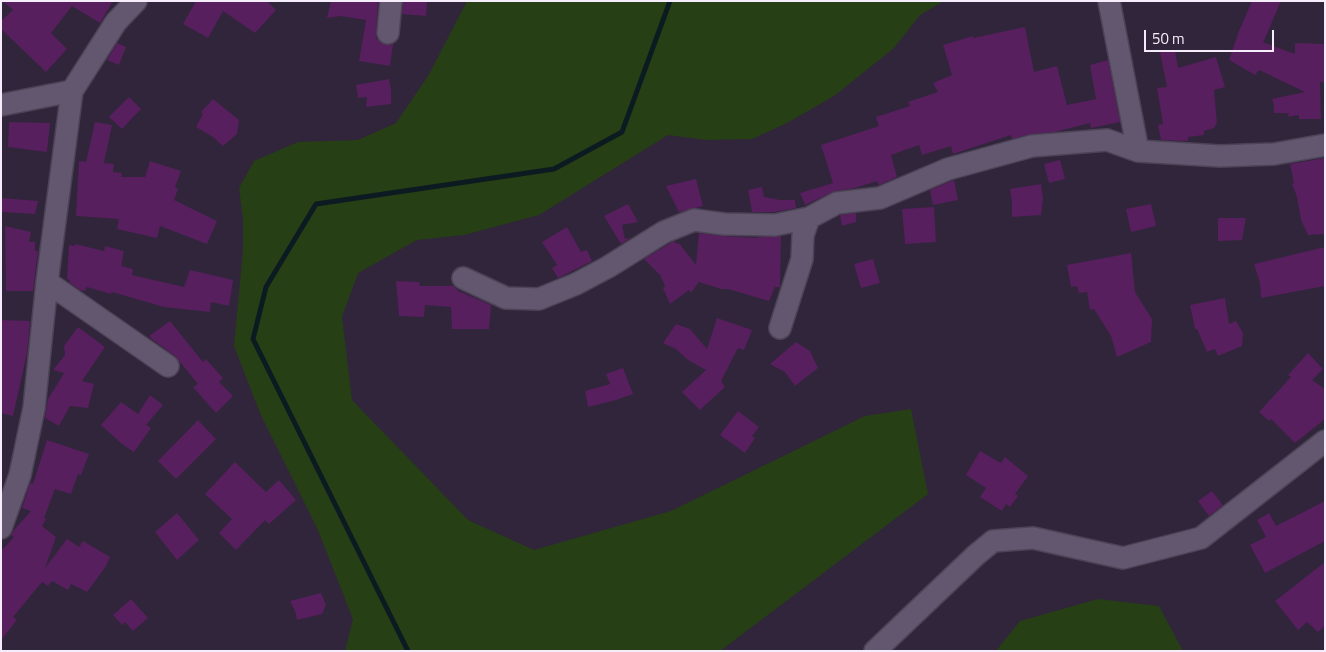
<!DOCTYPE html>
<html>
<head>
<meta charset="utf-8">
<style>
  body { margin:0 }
  #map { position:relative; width:1326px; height:652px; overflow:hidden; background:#30253b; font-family:"Titillium Web",sans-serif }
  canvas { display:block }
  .frame { position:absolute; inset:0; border:2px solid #f5edfc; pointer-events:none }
  .scale { position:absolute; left:1144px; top:30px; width:130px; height:22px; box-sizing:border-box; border:2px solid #f5edfc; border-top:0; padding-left:6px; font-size:15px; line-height:18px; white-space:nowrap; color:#f5edfc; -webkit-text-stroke:4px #30253b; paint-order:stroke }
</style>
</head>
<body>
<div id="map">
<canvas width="1326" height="652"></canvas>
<div class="frame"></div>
<div class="scale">50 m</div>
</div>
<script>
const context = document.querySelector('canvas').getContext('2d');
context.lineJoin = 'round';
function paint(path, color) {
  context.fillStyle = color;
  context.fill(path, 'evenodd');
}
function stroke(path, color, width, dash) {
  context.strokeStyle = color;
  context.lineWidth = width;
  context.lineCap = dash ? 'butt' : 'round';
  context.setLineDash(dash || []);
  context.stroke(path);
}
paint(new Path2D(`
  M 468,1 L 944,1 L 920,15 L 894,48 L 834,96 L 787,123 L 752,139 L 707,140 L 668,135 L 539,215 L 464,235 L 417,240 L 358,273 L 342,317 L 352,400 L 468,520 L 534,550 L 671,511 L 865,416 L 911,409 L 928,494 L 720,651 L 345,651 L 353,619 L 317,528 L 260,413 L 234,346 L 243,250 L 243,219 L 239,188 L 254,161 L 298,142 L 358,140 L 396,123 L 428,76 L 466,3 Z
  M 1098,599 L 1159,606 L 1183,651 L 996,651 L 1020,621 Z`), '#273f14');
stroke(new Path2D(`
  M 408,651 L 253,339 L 266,287 L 316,204 L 554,169 L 622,132 L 670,1`), '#0c1b21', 5);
paint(new Path2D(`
  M 3,1 L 113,1 L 100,23 L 72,6 L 51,33 L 67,49 L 46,72 L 1,29 L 1,21 L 13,10 Z
  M 196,1 L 267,1 L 276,10 L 255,33 L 223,11 L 208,38 L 183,24 Z
  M 331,1 L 378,1 L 376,32 L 376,38 L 381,43 L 387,45 L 393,44 L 390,66 L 359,61 L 366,20 L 341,16 L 327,18 Z
  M 403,1 L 427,1 L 426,16 L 402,14 Z
  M 1252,1 L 1281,1 L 1263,43 L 1265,43 L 1295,54 L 1295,43 L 1325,44 L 1325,82 L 1320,82 L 1321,119 L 1299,119 L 1299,115 L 1287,117 L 1289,113 L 1274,113 L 1274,106 L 1272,99 L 1305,92 L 1259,70 L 1255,75 L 1229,60 L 1239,31 Z
  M 1025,27 L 1034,72 L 1057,66 L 1067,105 L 1096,99 L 1090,65 L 1108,60 L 1120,122 L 1091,128 L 1090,123 L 1055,132 L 1031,134 L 1012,139 L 1011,135 L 953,154 L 951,146 L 922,155 L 919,145 L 891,155 L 897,177 L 879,185 L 877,181 L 855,188 L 835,191 L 805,205 L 800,193 L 833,183 L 821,145 L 879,126 L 876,117 L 910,106 L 908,102 L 938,92 L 933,83 L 952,75 L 943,45 L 973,36 L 973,38 Z
  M 117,43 L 126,47 L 119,65 L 107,60 Z
  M 1175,50 L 1178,68 L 1216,57 L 1225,87 L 1214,90 L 1217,123 L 1214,128 L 1204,131 L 1204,135 L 1188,137 L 1188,141 L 1187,141 L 1161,140 L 1158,125 L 1163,124 L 1157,88 L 1167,87 L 1160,52 Z
  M 389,79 L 391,90 L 391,104 L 366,107 L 367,97 L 358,98 L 356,85 Z
  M 129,97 L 141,109 L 122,129 L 109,117 Z
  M 213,99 L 239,120 L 237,134 L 223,146 L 213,137 L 196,127 L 203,114 L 201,112 Z
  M 9,122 L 50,123 L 47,152 L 8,147 Z
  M 95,122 L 112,125 L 104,163 L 114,164 L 113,172 L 122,173 L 121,177 L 145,177 L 150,161 L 181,171 L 175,187 L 178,189 L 174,200 L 217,221 L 207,244 L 160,226 L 157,238 L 117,229 L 119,219 L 76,216 L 79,161 L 86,162 Z
  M 1325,158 L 1325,234 L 1308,235 L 1301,220 L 1297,197 L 1292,184 L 1294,183 L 1290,164 Z
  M 1060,160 L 1065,179 L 1049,183 L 1044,164 Z
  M 696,179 L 703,206 L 679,212 L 666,186 Z
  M 954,180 L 958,200 L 933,205 L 930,190 Z
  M 1041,184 L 1043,199 L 1041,215 L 1012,217 L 1012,202 L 1010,189 Z
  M 762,187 L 764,197 L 780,200 L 795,200 L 796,208 L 774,212 L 752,212 L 748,190 Z
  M 1,198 L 38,201 L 35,214 L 1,212 Z
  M 628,204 L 638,222 L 622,225 L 625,239 L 630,238 L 621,244 L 604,216 Z
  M 1151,204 L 1156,226 L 1131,232 L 1126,209 Z
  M 934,207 L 936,242 L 905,244 L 902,209 Z
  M 856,213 L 856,222 L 842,226 L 840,215 Z
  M 1218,218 L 1246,218 L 1242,240 L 1218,241 Z
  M 5,226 L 31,232 L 29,242 L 35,242 L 35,251 L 38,251 L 33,291 L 6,291 Z
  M 567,227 L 581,252 L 587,250 L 592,261 L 558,278 L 552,268 L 557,265 L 542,242 Z
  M 699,233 L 722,236 L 758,238 L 757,237 L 781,236 L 780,287 L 775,287 L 769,301 L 728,289 L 721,289 L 699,282 L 691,293 L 689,290 L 670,304 L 663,288 L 665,286 L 660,275 L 644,259 L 674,241 L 677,244 L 679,243 L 696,265 Z
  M 75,244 L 104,251 L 105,246 L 124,251 L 121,266 L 133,269 L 132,275 L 184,287 L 190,270 L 233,280 L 229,306 L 211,302 L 210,312 L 164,307 L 112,292 L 111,294 L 87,287 L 85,291 L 80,290 L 69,282 L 70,280 L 67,279 L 69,245 L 75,246 Z
  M 1325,247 L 1325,286 L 1261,298 L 1260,283 L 1254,264 Z
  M 1131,253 L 1135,292 L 1152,319 L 1151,342 L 1117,357 L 1111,336 L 1094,309 L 1090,310 L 1087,292 L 1079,293 L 1077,286 L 1071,287 L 1067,265 Z
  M 873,259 L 880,283 L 861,288 L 854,264 Z
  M 396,281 L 419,282 L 420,286 L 454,286 L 458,291 L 491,305 L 489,329 L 452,329 L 451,307 L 425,305 L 424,317 L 399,316 Z
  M 1225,298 L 1229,324 L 1236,321 L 1243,333 L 1242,346 L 1218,356 L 1215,349 L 1207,352 L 1197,329 L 1195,329 L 1190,305 Z
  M 717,318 L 752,330 L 744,350 L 738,348 L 721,381 L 725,387 L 700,410 L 682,392 L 706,370 L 688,360 L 676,349 L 663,343 L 676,324 L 690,329 L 707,349 Z
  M 1,320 L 30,321 L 27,353 L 13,416 L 1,413 Z
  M 170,321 L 203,362 L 206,359 L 223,378 L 219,382 L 233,396 L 216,413 L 193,387 L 198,384 L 175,356 L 153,340 L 149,336 Z
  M 78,327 L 105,347 L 82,381 L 94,384 L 88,408 L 70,406 L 59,426 L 45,418 L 48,399 L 64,373 L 53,370 L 65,355 L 64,346 Z
  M 796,342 L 810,351 L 818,368 L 795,386 L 785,372 L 770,364 Z
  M 1308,353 L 1323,369 L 1312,380 L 1325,389 L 1325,419 L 1295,443 L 1271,419 L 1269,421 L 1259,412 L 1291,377 L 1288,375 Z
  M 623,368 L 633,394 L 616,400 L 588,407 L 585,391 L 610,384 L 606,374 Z
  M 150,395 L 163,405 L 146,425 L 151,428 L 134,452 L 122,444 L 101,425 L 121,402 L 138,414 Z
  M 738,411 L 759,427 L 752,436 L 755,438 L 745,453 L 720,435 Z
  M 198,420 L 216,439 L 176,479 L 158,461 Z
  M 47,440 L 89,454 L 81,475 L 78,474 L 71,494 L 55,489 L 44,518 L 46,519 L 42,526 L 56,537 L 45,568 L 67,539 L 79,547 L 83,541 L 110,557 L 106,566 L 87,592 L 71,584 L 68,590 L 52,581 L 48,586 L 42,582 L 13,617 L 17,620 L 1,640 L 1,551 L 14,537 L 11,535 L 14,530 L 31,511 L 22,508 L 30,483 L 33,484 Z
  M 980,451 L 1001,463 L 1005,457 L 1028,476 L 1015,494 L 1018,496 L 1010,507 L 1006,504 L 1002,511 L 980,497 L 986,488 L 966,475 Z
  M 235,462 L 266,492 L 279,480 L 296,500 L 269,524 L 265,520 L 236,550 L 219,533 L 232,519 L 205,494 Z
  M 1212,491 L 1223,505 L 1209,516 L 1198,501 Z
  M 1325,501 L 1325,541 L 1265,573 L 1250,545 L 1266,537 L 1257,520 L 1269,513 L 1276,526 Z
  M 177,513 L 199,540 L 177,560 L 155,532 Z
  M 1325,562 L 1325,626 L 1318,632 L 1307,622 L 1298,630 L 1275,601 Z
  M 321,593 L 326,605 L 322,614 L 297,620 L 295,611 L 290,601 Z
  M 131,599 L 148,618 L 133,631 L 125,622 L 122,625 L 113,615 Z`), '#571f5d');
const street = new Path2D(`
  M 1109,1 L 1138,151
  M 388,33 L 391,1
  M 1,105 L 72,91
  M 463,278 L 506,298 L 539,299 L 576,284 L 608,267 L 664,232 L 694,220 L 724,224 L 775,225 L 809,218
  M 47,282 L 168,366
  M 780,328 L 802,259 L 803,235 L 809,218 L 837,203 L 880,198 L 948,169 L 1032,146 L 1107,140 L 1138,151 L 1220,156 L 1274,154 L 1325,145
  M 1,528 L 20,475 L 34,408 L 47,282 L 72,91 L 116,22 L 136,1
  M 875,651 L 976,555 L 993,541 L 1033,538 L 1123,558 L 1201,538 L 1325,441`);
stroke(street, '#4d4356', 24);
stroke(street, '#635770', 21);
</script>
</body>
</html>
